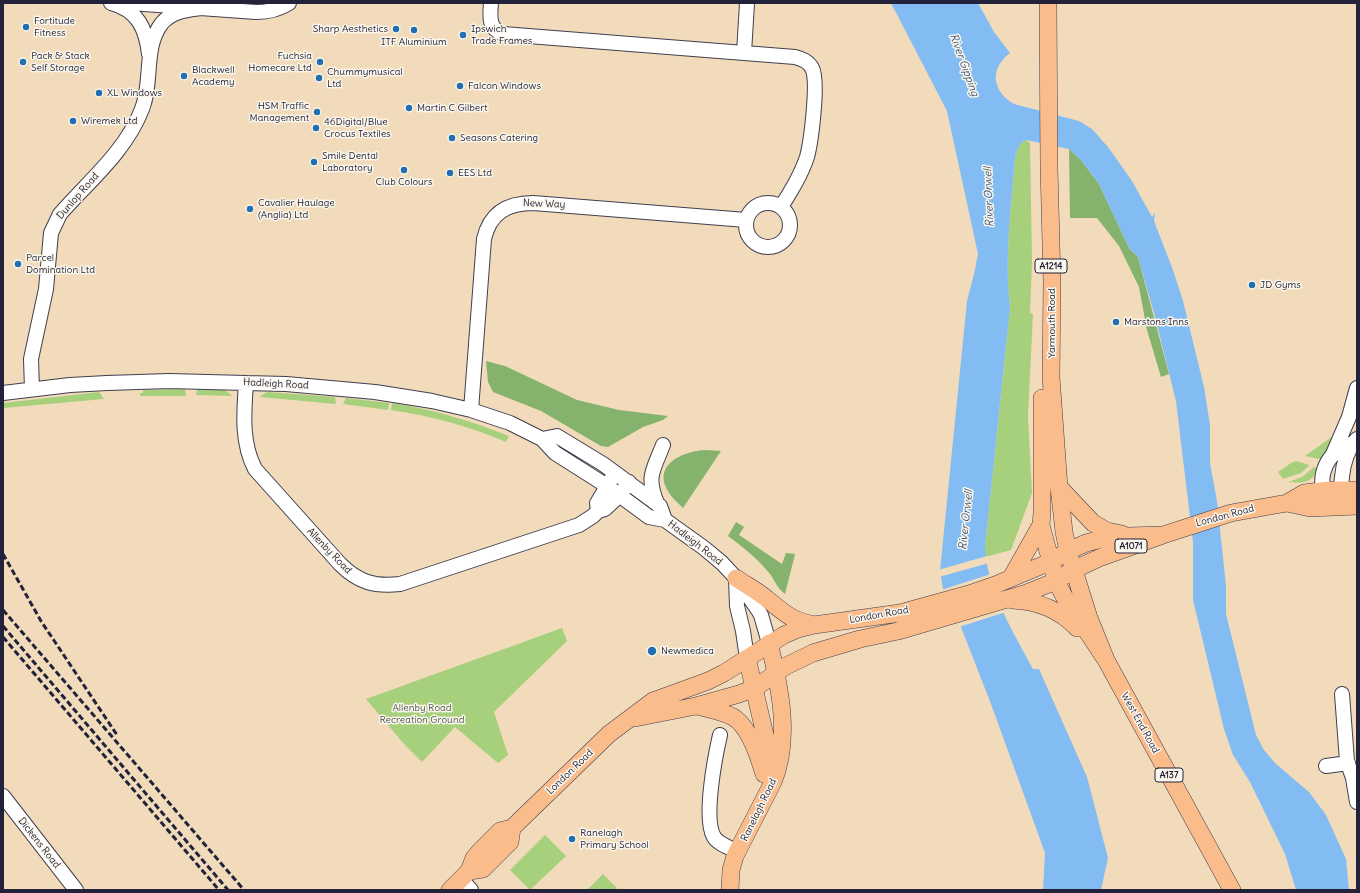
<!DOCTYPE html>
<html>
<head>
<meta charset="utf-8">
<style>
  body { margin:0 }
  #map { position:relative; width:1360px; height:893px; overflow:hidden; background:#f2dbbb; font-family:Delius,sans-serif }
  canvas { display:block }
  .frame { position:absolute; inset:0; border:4px solid #22223b; pointer-events:none }
</style>
</head>
<body>
<div id="map">
<canvas width="1360" height="893"></canvas>
<div class="frame"></div>
</div>
<script>
const context = document.querySelector('canvas').getContext('2d');
context.lineJoin = 'round';
function paint(path, color) {
  context.fillStyle = color;
  context.fill(path, 'evenodd');
}
function stroke(path, color, width, dash) {
  context.strokeStyle = color;
  context.lineWidth = width;
  context.lineCap = dash ? 'butt' : 'round';
  context.setLineDash(dash || []);
  context.stroke(path);
}
function write(font, color, halo, rows, align = 'center') {
  context.font = font + ' Delius,sans-serif';
  context.lineWidth = 3;
  context.setLineDash([]);
  context.textBaseline = 'middle';
  context.strokeStyle = halo;
  context.fillStyle = color;
  for (const [text, x, y, turn = 0] of rows) {
    context.save();
    context.translate(x, y);
    context.rotate((+turn || 0) * Math.PI / 180);
    context.textAlign = isNaN(turn) ? turn : align;
    if (halo) context.strokeText(text, 0, 0);
    context.fillText(text, 0, 0);
    context.restore();
  }
}
paint(new Path2D(`
  M 1026,140 L 1030,143 L 1032,262 L 1030,313 L 1033,314 L 1028,416 L 1032,493 L 1011,550 L 985,557 L 985,547 L 1010,308 C 1004,258 1011,208 1015,158 C 1017,150 1018,144 1026,140 Z
  M 185,389 L 186,396 L 140,396 L 140,393 L 143,393 L 143,390 Z
  M 197,389 C 208,389 224,386 232,396 L 196,395 Z
  M 99,392 L 104,399 L 3,408 L 3,403 Z
  M 267,392 L 335,397 L 336,404 L 259,397 Z
  M 346,398 L 389,403 L 388,410 L 343,404 Z
  M 392,403 C 432,409 471,421 509,436 L 506,442 C 469,426 431,416 391,410 Z
  M 1333,436 L 1324,460 L 1305,456 Z
  M 1296,461 L 1309,465 L 1309,466 L 1301,473 L 1283,479 L 1278,472 L 1291,463 Z
  M 1314,467 L 1319,469 C 1310,484 1303,483 1288,482 L 1302,477 Z
  M 562,628 L 567,641 L 494,712 L 508,755 L 498,763 L 455,727 L 422,762 L 404,744 L 366,699 Z
  M 545,835 L 566,856 L 530,890 L 510,870 Z
  M 603,874 L 617,888 L 615,890 L 587,890 Z`), '#a7d07c');
paint(new Path2D(`
  M 1069,149 L 1081,160 L 1099,184 L 1129,248 L 1138,257 L 1169,374 L 1161,377 L 1147,330 L 1139,287 L 1119,246 L 1097,218 L 1070,218 Z
  M 486,361 L 505,366 L 577,400 L 619,410 L 668,416 L 663,420 L 643,427 L 608,447 L 601,446 L 541,411 L 493,392 L 488,382 Z
  M 706,450 L 721,451 L 683,508 C 678,503 671,497 668,491 C 652,464 684,451 706,450 Z
  M 736,522 L 744,527 L 739,535 L 782,564 L 786,553 L 795,554 L 785,594 C 777,588 775,581 770,574 C 758,559 743,547 728,536 Z`), '#85b26c');
paint(new Path2D(`
  M 891,3 L 978,3 L 994,32 L 1010,53 C 989,69 992,91 1014,104 L 1079,121 L 1092,129 L 1108,147 L 1132,181 L 1152,217 L 1155,213 L 1154,221 L 1173,270 L 1183,301 L 1204,387 L 1210,425 L 1210,463 L 1217,501 L 1226,586 L 1226,614 L 1256,735 L 1264,750 L 1276,764 L 1309,792 L 1326,815 L 1346,859 L 1349,890 L 1296,890 L 1285,854 L 1250,782 L 1233,755 L 1224,729 L 1193,600 L 1193,542 L 1176,401 L 1154,313 L 1138,257 L 1129,248 L 1099,184 L 1081,160 L 1069,149 L 1026,140 C 1018,144 1017,150 1015,158 C 1011,208 1004,258 1010,308 L 985,547 C 987,591 1013,631 1033,669 L 1039,669 L 1087,777 L 1108,858 L 1101,890 L 1043,890 L 1045,853 L 991,704 L 961,627 L 943,589 L 940,571 L 967,301 L 974,274 L 978,254 L 947,111 Z`), '#82bcf3');
paint(new Path2D(`
  M 987,556 L 989,563 L 939,577 L 938,570 Z
  M 991,574 L 1006,612 L 959,627 L 941,590 Z`), '#f2dbbb');
const minor = new Path2D(`
  M 111,3 C 138,10 146,29 149,54
  M 130,3 L 256,12 C 268,12 278,10 289,3
  M 491,3 C 490,16 488,29 503,34 L 795,57 C 802,59 808,61 812,68 C 819,81 811,142 807,157 C 801,175 791,191 781,207
  M 744,53 L 747,3
  M746 225a22 22 0 1 1 44 0a22 22 0 1 1-44 0Z
  M 246,383 C 244,412 241,442 255,469 L 340,564 C 358,582 374,587 400,584 L 579,525 L 593,516 L 598,511 L 605,509 L 620,495 L 629,482
  M 32,389 L 31,359 L 46,289 L 51,233 L 60,214 C 89,181 126,151 142,109 C 153,82 143,47 162,23 C 172,11 187,10 201,8
  M 3,393 L 70,385 L 107,383 L 169,381 L 246,383 L 286,384 L 375,392 L 432,401 L 471,410 L 510,423 L 542,439 L 555,453 L 607,486 L 649,517 L 665,520 L 704,548 L 722,563 L 736,578 L 758,610 L 761,615 L 769,643
  M 471,410 L 484,239 C 490,213 507,203 533,203 L 746,220
  M 542,439 L 557,436 L 603,464 L 660,506 L 665,520
  M 1333,454 L 1349,417 L 1357,388
  M 1326,499 C 1316,475 1327,451 1353,443
  M 1338,499 C 1341,492 1341,484 1342,477 C 1343,464 1348,448 1357,439
  M 657,503 C 646,476 653,471 663,445
  M 598,511 L 597,503 L 612,478
  M 736,578 L 737,606 L 743,631 L 747,658
  M 1342,694 L 1347,761 L 1353,778 L 1357,802
  M 720,735 C 715,757 703,819 714,837 C 718,844 731,848 738,852
  M 1326,766 L 1348,763
  M 3,796 L 76,890
  M 461,879 L 471,890`);
const major = new Path2D(`
  M 1048,3 L 1049,167 L 1052,282 L 1051,377 L 1059,487 L 1064,532 L 1068,551 L 1089,618 L 1106,660
  M 1059,487 L 1093,523 L 1107,531 L 1122,534
  M 1287,503 L 1304,493 L 1330,490 L 1357,490
  M 1041,525 L 1056,581 L 1065,598 L 1106,660 L 1232,890
  M 736,578 C 746,585 758,591 767,599 C 786,614 789,619 814,625
  M 1011,578 L 1041,525 L 1042,513 L 1042,398
  M 1012,600 C 1038,601 1059,609 1077,628
  M 747,658 L 769,752 L 771,775
  M 697,706 C 709,709 722,711 733,717 C 749,726 759,757 764,774
  M 635,718 L 696,706 L 739,694 L 755,688 L 786,666 L 813,653 L 860,639 L 898,631 L 1024,594 L 1056,581 L 1073,570 L 1099,558 L 1163,535 L 1231,513 L 1287,503 L 1310,508 L 1357,506
  M 469,871 L 483,869 L 510,842 L 512,828
  M 450,890 L 469,871 L 474,858 L 482,849 L 500,831 L 512,828 L 609,734 L 653,701 L 708,681 L 724,673 L 784,635 L 798,629 L 814,625 L 900,613 L 969,594 L 995,585 L 1050,562 L 1068,551 L 1086,543 L 1102,539 L 1128,536 L 1163,535
  M 730,890 L 731,870 L 735,856 L 773,782 C 791,739 780,687 769,643`);
stroke(minor, '#413e4e', 16);
stroke(major, '#413e4e', 18);
stroke(minor, '#fff', 14);
stroke(major, '#fabc8b', 17);
stroke(new Path2D(`
  M 3,554 L 41,621 L 117,735
  M 3,610 L 244,890
  M 3,626 L 228,890
  M 3,637 L 219,890`), '#22223b', 3, [6, 3]);
for (const [x, y, r, color] of [
  [26,27,4,"#1f6fb2"],
  [396,29,4,"#1f6fb2"],
  [414,30,4,"#1f6fb2"],
  [463,35,4,"#1f6fb2"],
  [23,62,4,"#1f6fb2"],
  [320,62,4,"#1f6fb2"],
  [184,76,4,"#1f6fb2"],
  [319,78,4,"#1f6fb2"],
  [460,86,4,"#1f6fb2"],
  [99,93,4,"#1f6fb2"],
  [409,108,4,"#1f6fb2"],
  [317,112,4,"#1f6fb2"],
  [73,121,4,"#1f6fb2"],
  [316,128,4,"#1f6fb2"],
  [452,138,4,"#1f6fb2"],
  [314,162,4,"#1f6fb2"],
  [404,170,4,"#1f6fb2"],
  [450,173,4,"#1f6fb2"],
  [250,209,4,"#1f6fb2"],
  [18,264,4,"#1f6fb2"],
  [1252,285,4,"#1f6fb2"],
  [1116,322,4,"#1f6fb2"],
  [652,651,5,"#1f6fb2"],
  [572,839,4,"#1f6fb2"]
]) {
  const dot = new Path2D();
  dot.arc(x, y, r, 0, 2 * Math.PI);
  context.fillStyle = color;
  context.fill(dot);
  stroke(dot, '#fbf7ec', 1.5);
}
for (const [x, y, w] of [
  [1051,266,32],
  [1131,546,32],
  [1169,775,28]
]) {
  const box = new Path2D();
  box.roundRect(x - w / 2, y - 7, w, 14, 3);
  context.fillStyle = '#fbf7ec';
  context.fill(box);
  stroke(box, '#22223b', 1);
}
write('bold 9px', '#22223b', null, [
  ["A1214",1051,266],
  ["A1071",1131,546],
  ["A137",1169,775]
]);
write('10px', '#22223b', '#fbf7ec', [
  ["Fortitude",34,21],
  ["Fitness",34,33],
  ["Sharp Aesthetics",388,29,"right"],
  ["Ipswich",471,29],
  ["Trade Frames",471,41],
  ["ITF Aluminium",414,42,"center"],
  ["Pack & Stack",31,56],
  ["Self Storage",31,68],
  ["Fuchsia",312,56,"right"],
  ["Homecare Ltd",312,68,"right"],
  ["Blackwell",192,70],
  ["Academy",192,82],
  ["Chummymusical",327,72],
  ["Ltd",327,84],
  ["Falcon Windows",468,86],
  ["XL Windows",107,93],
  ["HSM Traffic",309,106,"right"],
  ["Management",309,118,"right"],
  ["Martin C Gilbert",417,108],
  ["Wiremek Ltd",81,121],
  ["46Digital/Blue",324,122],
  ["Crocus Textiles",324,134],
  ["Seasons Catering",460,138],
  ["Smile Dental",322,156],
  ["Laboratory",322,168],
  ["EES Ltd",458,173],
  ["Club Colours",404,182,"center"],
  ["Cavalier Haulage",258,203],
  ["(Anglia) Ltd",258,215],
  ["Parcel",26,258],
  ["Domination Ltd",26,270],
  ["JD Gyms",1260,285],
  ["Marstons Inns",1124,322],
  ["Newmedica",661,651],
  ["Ranelagh",580,833],
  ["Primary School",580,845]
], 'left');
write('10px', '#22223b', '#fbf7ec', [
  ["Dunlop Road",78,196,-49],
  ["New Way",544,204,2],
  ["Yarmouth Road",1052,323,-90],
  ["Hadleigh Road",276,384,3],
  ["London Road",1225,516,-15],
  ["Hadleigh Road",695,543,38],
  ["Allenby Road",329,551,46],
  ["London Road",879,615,-10],
  ["West End Road",1140,723,61],
  ["London Road",570,772,-44],
  ["Ranelagh Road",759,810,-64],
  ["Dickens Road",39,843,52]
]);
write('10px', '#4a564e', '#fbf7ec', [
  ["Allenby Road",422,708],
  ["Recreation Ground",422,720]
]);
write('italic 11px', '#44587b', '#fbf7ec', [
  ["River Gipping",964,65,70],
  ["River Orwell",989,197,-92],
  ["River Orwell",966,520,-84]
]);
</script>
</body>
</html>
